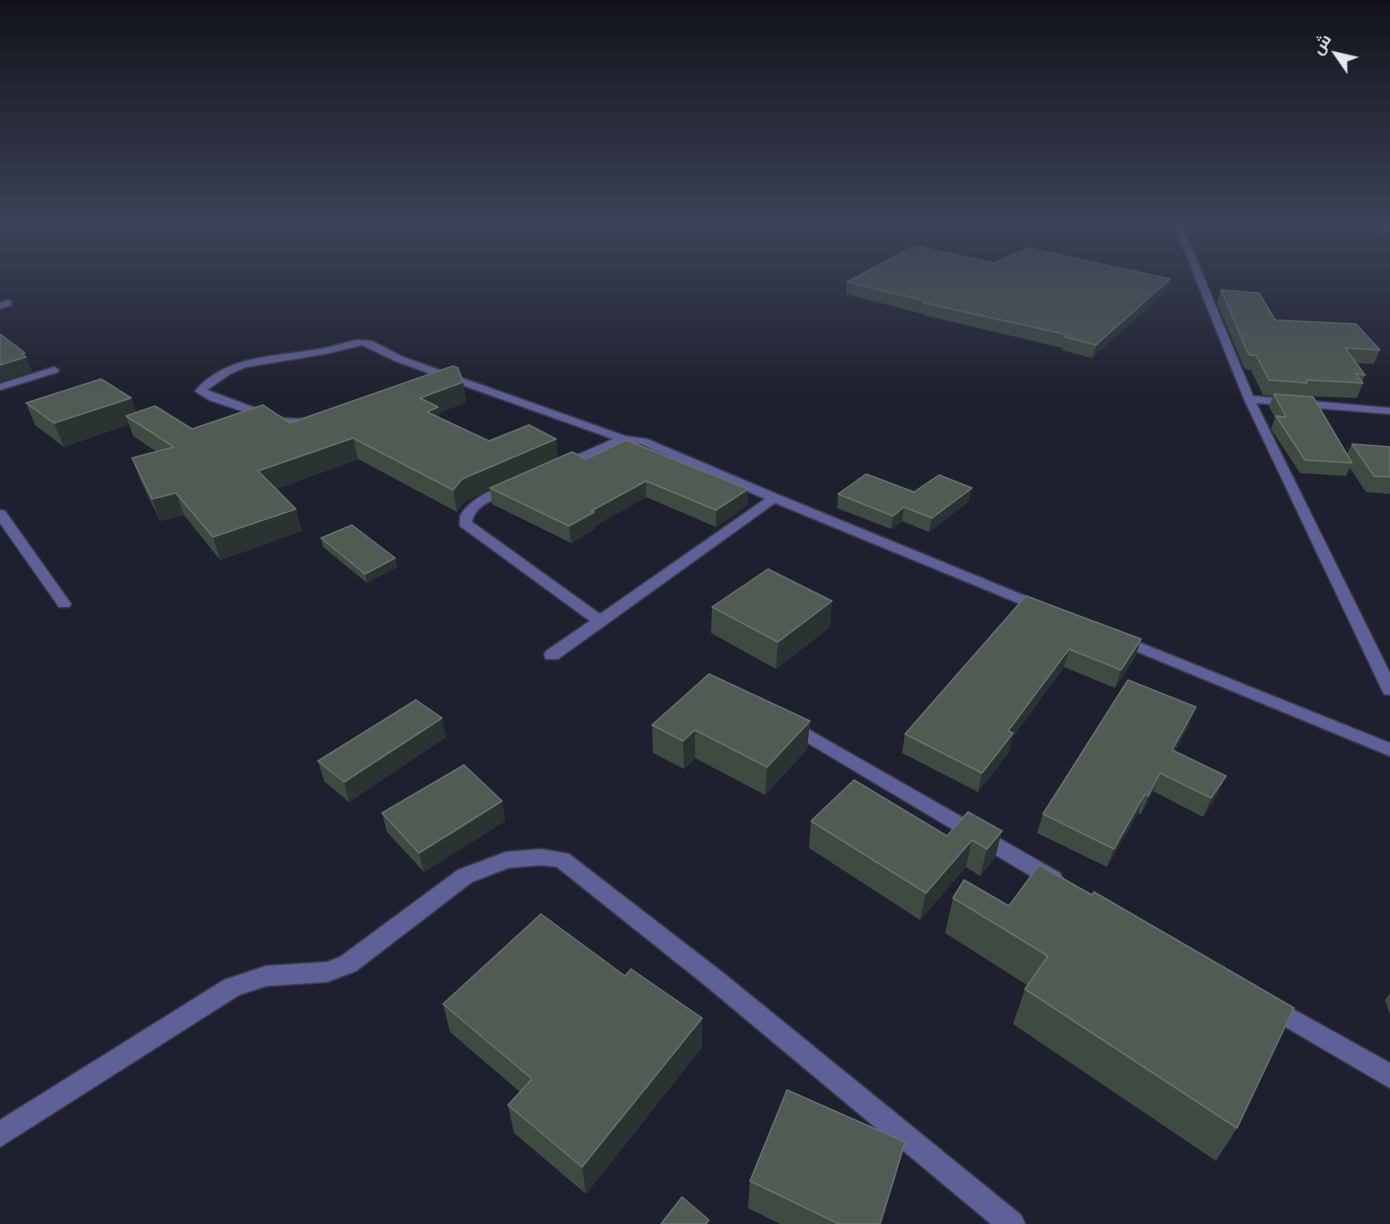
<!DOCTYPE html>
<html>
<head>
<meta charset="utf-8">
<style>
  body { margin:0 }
  #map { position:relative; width:1390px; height:1224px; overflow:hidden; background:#1f202f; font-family:"Titillium Web",Cairo,sans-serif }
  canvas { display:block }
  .north { position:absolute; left:1306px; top:24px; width:60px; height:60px; -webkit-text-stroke:4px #161725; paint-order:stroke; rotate:304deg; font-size:16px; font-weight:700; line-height:24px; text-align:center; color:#e4e6ef }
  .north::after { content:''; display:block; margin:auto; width:21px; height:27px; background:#e4e6ef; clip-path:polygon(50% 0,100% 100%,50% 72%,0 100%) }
</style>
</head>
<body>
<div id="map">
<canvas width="1390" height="1224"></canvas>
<div class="north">ش</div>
</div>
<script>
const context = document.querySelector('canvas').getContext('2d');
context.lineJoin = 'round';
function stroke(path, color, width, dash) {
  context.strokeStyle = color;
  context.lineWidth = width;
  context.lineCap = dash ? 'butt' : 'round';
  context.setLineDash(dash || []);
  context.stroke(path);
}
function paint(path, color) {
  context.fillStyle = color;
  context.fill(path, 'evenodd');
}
const minor = new Path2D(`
  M 1174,225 L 1182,225 L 1253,396 L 1390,408 L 1390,414 L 1256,403 L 1390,673 L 1390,695 L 1384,694 L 1382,690 L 1244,399 Z
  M 1293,225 L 1390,228 L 1390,232 L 1297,227 Z
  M 8,300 L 11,301 L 11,305 L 0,309 L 0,303 Z
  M 357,340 L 372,341 L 403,357 L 625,436 L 647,439 L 779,495 L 1045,604 L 1047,607 L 1045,610 L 1035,610 L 775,503 L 558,659 L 546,659 L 544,655 L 546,651 L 590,621 L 460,526 L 460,516 C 468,501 497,483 514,486 L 516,489 L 514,492 C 499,498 475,503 472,522 L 600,614 L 765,499 L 641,444 L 625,443 L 569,468 L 561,468 L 561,462 L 613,439 L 395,361 L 362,345 L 325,354 L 246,367 L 230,374 L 207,390 L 283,418 L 320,420 L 320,424 L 278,423 L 209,400 L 195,391 C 227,353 281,357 325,348 C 336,346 346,342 357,340 Z
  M 54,367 L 59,370 L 58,372 L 0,390 L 0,384 Z
  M 0,510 L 5,511 L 69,601 L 71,604 L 69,607 L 59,607 L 0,523 Z
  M 1121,635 L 1390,743 L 1390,756 L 1116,643 L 1113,640 Z
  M 792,720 L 1060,873 L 1063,879 L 1060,885 L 1053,887 L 1046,885 L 786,730 L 783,726 L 786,722 Z
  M 541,849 L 569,854 L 722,972 L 1021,1215 L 1025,1224 L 991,1224 L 706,986 L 557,867 L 541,865 L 508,868 L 472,882 L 356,971 L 327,982 L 266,986 L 239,995 L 0,1147 L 0,1120 L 224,980 L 266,966 L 327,962 L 340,957 L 458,870 L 506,852 Z
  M 1273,998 L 1390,1063 L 1390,1088 L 1265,1015 L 1262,1008 L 1265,1001 Z`);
stroke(minor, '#3b3c4a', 3);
paint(minor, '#5d6197');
paint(new Path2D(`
  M 12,225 L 58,225 L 27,232 Z
  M 156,225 L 207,225 L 177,233 Z
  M 994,263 L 1170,279 L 1166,291 L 1092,358 L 1062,350 L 1063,348 L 923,315 L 923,314 L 846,294 L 847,282 Z
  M 1221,290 L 1275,320 L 1380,350 L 1374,364 L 1357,363 L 1365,375 L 1362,382 L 1363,383 L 1357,398 L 1302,396 L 1347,454 L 1352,444 L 1390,447 L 1390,494 L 1366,492 L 1350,468 L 1346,476 L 1300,473 L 1271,429 L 1275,418 L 1269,406 L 1273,396 L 1263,395 L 1251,370 L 1245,369 L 1243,365 L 1217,303 Z
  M 463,382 L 466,402 L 439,413 L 439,418 L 489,441 L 558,458 L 586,459 L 748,489 L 748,505 L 716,527 L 646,497 L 595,526 L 595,529 L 571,543 L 492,504 L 490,490 L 465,501 L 457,512 L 358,459 L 276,489 L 302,531 L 220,560 L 184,515 L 160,521 L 140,479 L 132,458 L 157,452 L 133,436 L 129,424 L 64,447 L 35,425 L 26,403 L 131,398 L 136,412 L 192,429 L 290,423 Z
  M 914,492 L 969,501 L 929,532 L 902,521 L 891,529 L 837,508 L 838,494 Z
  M 321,538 L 395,558 L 397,567 L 367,583 L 323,547 Z
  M 1026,596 L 1141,639 L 1135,657 L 1115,688 L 1064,667 L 1012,738 L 1009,752 L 978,792 L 902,753 L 905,734 Z
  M 832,601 L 830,627 L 776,669 L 711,633 L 712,607 Z
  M 810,721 L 807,749 L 765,795 L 695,758 L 684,769 L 653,753 L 652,725 Z
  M 1189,725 L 1175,751 L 1218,794 L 1203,817 L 1153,791 L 1141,814 L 1138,813 L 1107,867 L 1037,833 L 1043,814 Z
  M 446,737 L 349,802 L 324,781 L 318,761 Z
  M 502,801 L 505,821 L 424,872 L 387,832 L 382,813 Z
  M 968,812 L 995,858 L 980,876 L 966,867 L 920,920 L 809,848 L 811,821 L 947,836 Z
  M 953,898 L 1009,906 L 1237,1128 L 1216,1161 L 1013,1024 L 1025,989 L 1027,985 L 945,933 Z
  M 625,976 L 702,1018 L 702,1047 L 586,1194 L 514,1133 L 508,1105 L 520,1092 L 450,1032 L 443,1004 Z
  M 1390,993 L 1390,1015 L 1385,1000 Z
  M 898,1169 L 881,1224 L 780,1224 L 748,1208 L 750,1181 Z`), '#3e4b41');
paint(new Path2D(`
  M 24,225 L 58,225 L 27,232 Z
  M 175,225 L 207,225 L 177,233 Z
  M 1170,279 L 1166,291 L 1092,358 L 1096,345 Z
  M 25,353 L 32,372 L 0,382 L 0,365 Z
  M 463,382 L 466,402 L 439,413 L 441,428 L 430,432 L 420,398 Z
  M 131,398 L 139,421 L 126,416 L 129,424 L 64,447 L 54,423 Z
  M 353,438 L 358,459 L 265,493 L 258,471 Z
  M 556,439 L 558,460 L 490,488 L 490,490 L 465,501 L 457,512 L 453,490 L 462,479 Z
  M 646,481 L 646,497 L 595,526 L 595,529 L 571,543 L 569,526 L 591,511 Z
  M 972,488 L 969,501 L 929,532 L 932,518 Z
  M 748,489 L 748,505 L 716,527 L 716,510 Z
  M 176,493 L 184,515 L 160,521 L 152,499 Z
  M 904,507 L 902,521 L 891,529 L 893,516 Z
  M 296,509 L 302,531 L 220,560 L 213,537 Z
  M 395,558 L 397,567 L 367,583 L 365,574 Z
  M 832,601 L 830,627 L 776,669 L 778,642 Z
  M 1141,639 L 1135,657 L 1115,688 L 1121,670 Z
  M 1069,649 L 1064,667 L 1012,738 L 1009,752 L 978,792 L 982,773 L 1008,731 Z
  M 1196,707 L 1189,725 L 1165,769 L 1172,750 Z
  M 442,718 L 446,737 L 349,802 L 344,782 Z
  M 810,721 L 807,749 L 765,795 L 767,767 Z
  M 695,730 L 695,758 L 684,769 L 683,741 Z
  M 1160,773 L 1153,791 L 1141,814 L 1148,796 Z
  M 1226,776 L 1218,794 L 1203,817 L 1211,798 Z
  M 1145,794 L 1138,813 L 1107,867 L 1114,849 Z
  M 502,801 L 505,821 L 424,872 L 419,853 Z
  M 1002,831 L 995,858 L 980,876 L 987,849 Z
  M 972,840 L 966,867 L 920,920 L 926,893 Z
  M 702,1018 L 702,1047 L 586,1194 L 582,1167 Z
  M 905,1142 L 898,1169 L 881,1224 L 880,1224 Z`), '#2a3332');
const building = new Path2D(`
  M 915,246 L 994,263 L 1028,248 L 1170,279 L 1096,345 L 1065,337 L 1068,335 L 924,303 L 925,301 L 847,282 Z
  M 1221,290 L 1259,293 L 1275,320 L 1356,324 L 1380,350 L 1345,348 L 1365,375 L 1356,374 L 1363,383 L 1306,380 L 1307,383 L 1269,380 L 1256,355 L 1250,355 L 1247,351 Z
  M 0,334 L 25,353 L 22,354 L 26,357 L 0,365 Z
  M 453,366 L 458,368 L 463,382 L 420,398 L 438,407 L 427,412 L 489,441 L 529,425 L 556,439 L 462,479 L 453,490 L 353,438 L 258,471 L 296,509 L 213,537 L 176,493 L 152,499 L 132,458 L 174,447 L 126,416 L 155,406 L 192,429 L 263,405 L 290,423 Z
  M 101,379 L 131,398 L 54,423 L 26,403 Z
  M 1274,394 L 1313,397 L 1352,463 L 1305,460 L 1276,416 L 1286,417 Z
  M 626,440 L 748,489 L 716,510 L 646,481 L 591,511 L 594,512 L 569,526 L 490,488 L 572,452 L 586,459 Z
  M 1352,444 L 1390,447 L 1390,477 L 1374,476 Z
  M 866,474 L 914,492 L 939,475 L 972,488 L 932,518 L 904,507 L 893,516 L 838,494 Z
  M 352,525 L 395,558 L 365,574 L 321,538 Z
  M 768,569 L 832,601 L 778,642 L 712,607 Z
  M 1026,596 L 1141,639 L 1121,670 L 1069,649 L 1008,731 L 1013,733 L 982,773 L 905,734 Z
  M 709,674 L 810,721 L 767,767 L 695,730 L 683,741 L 652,725 Z
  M 1128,680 L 1196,707 L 1172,750 L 1226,776 L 1211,798 L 1160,773 L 1148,796 L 1145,794 L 1114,849 L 1043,814 Z
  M 416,700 L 442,718 L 344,782 L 318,761 Z
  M 464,765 L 502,801 L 419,853 L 382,813 Z
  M 854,780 L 947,836 L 968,812 L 1002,831 L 987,849 L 972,840 L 926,893 L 811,821 Z
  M 1039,865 L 1092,895 L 1094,892 L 1294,1008 L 1237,1128 L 1025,989 L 1048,956 L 953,898 L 964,880 L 1009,906 Z
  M 541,914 L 625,976 L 631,969 L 702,1018 L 582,1167 L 508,1105 L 532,1079 L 443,1004 Z
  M 787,1090 L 905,1142 L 880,1224 L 839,1224 L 750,1181 Z
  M 682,1197 L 709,1220 L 706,1224 L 661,1224 Z`);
paint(building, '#505b54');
stroke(building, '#67716c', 1.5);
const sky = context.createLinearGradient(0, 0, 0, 397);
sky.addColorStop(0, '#11121a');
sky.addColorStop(0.57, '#3c4258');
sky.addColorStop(1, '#3c425800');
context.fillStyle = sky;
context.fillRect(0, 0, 1390, 397);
</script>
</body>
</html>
